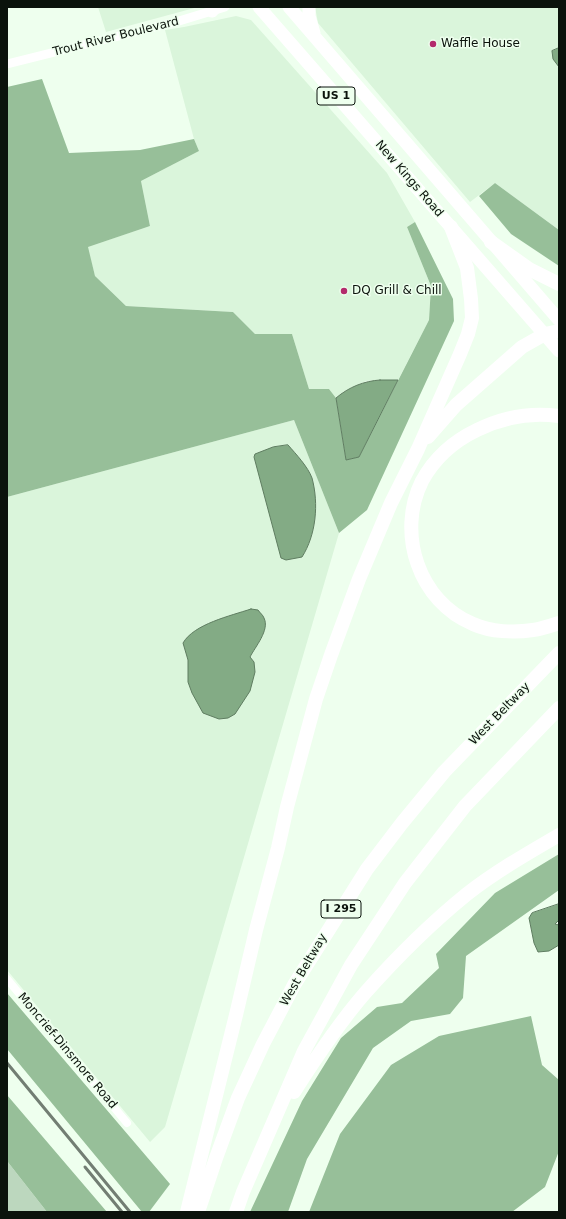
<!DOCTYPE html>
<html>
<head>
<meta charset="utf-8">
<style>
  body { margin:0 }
  #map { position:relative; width:566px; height:1219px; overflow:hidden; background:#efe; font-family:"DejaVu Sans",sans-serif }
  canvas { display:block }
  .frame { position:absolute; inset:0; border:8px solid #0b130c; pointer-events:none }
</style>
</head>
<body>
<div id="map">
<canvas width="566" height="1219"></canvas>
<div class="frame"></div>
</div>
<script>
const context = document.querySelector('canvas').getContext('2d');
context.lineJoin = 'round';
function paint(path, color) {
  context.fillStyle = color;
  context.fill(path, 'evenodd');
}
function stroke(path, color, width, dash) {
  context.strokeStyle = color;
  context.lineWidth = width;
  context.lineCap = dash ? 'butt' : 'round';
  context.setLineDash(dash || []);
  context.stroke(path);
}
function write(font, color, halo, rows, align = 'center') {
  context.font = font + ' "DejaVu Sans",sans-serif';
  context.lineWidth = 3;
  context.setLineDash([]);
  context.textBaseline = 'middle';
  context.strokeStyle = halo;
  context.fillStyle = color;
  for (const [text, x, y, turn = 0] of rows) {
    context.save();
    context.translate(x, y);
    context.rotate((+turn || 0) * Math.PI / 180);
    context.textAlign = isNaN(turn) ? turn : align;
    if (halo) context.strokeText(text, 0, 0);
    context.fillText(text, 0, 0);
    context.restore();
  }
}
paint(new Path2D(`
  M 98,7 L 198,7 L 106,32 Z
  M 315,7 L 559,7 L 559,230 L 495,183 L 470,202 L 318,23 Z
  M 236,16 L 251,20 L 387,173 L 415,222 L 407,227 L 431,286 L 429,320 L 398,380 L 380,380 L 366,381 L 343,392 L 336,398 L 329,389 L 309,389 L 292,334 L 255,334 L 233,312 L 126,306 L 95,276 L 87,247 L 150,226 L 141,181 L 199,151 L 194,139 L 165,30 L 184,27 Z
  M 294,420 L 339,533 L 165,1127 L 150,1142 L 7,970 L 7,497 Z`), '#daf5db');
paint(new Path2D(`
  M 7,1161 L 47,1212 L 7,1212 Z`), '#bcd7be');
paint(new Path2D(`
  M 42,79 L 69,153 L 140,150 L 194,139 L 199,151 L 141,181 L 150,226 L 88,247 L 95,276 L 126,306 L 233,312 L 255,334 L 292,334 L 309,389 L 329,389 L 336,398 L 346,460 L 359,457 L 429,320 L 431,286 L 407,227 L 415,222 L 453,299 L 454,321 L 367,510 L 339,533 L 294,420 L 7,497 L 7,87 Z
  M 495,183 L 559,230 L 559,266 L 511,234 L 479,196 Z
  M 559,854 L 559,890 L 466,956 L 463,998 L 450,1014 L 411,1021 L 373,1048 L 307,1159 L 288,1212 L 250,1212 L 302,1101 L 341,1038 L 377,1007 L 402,1003 L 439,968 L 436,954 L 495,893 Z
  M 7,993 L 170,1184 L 149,1212 L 142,1212 L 7,1049 Z
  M 531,1016 L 542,1065 L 559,1080 L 559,1151 L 545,1187 L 512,1212 L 309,1212 L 340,1134 L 391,1065 L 439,1036 Z
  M 7,1095 L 107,1212 L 47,1212 L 7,1161 Z`), '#97bf99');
const water = new Path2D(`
  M 559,48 L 559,67 L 553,59 L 552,51 Z
  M 380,380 L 398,380 L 359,457 L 346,460 L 336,398 C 349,387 364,381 380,380 Z
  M 288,445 C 296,454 308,467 312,478 C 319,504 316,535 302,557 L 286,560 L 281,558 L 254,457 L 255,454 L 273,447 Z
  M 251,609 L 258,610 C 260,613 263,615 264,618 C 270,630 255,647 250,657 L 254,662 L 255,672 L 250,691 L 235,714 L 228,718 L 219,719 L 203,713 L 192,693 L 188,682 L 188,660 L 183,643 C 194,624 230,616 251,609 Z
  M 559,904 L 559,920 L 555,924 L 559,925 L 559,945 L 549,951 L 538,952 L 534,943 L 529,918 L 532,913 Z`);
paint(water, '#83ab85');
stroke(water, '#5f7d61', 1);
stroke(new Path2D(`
  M 7,979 L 127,1123`), '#fff', 8);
stroke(new Path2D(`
  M 7,64 L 179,21 L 225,7`), '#fff', 9);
stroke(new Path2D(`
  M 259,7 L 559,351
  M 289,7 L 559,320
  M 309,7 L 309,16 L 314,33
  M 212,11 L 215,7`), '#fff', 13);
stroke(new Path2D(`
  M 491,242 L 529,269 L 559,284
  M 559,416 C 530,412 503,417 477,430 C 454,441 434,459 422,481 C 396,533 419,602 473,624 C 491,632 514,633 533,630 C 541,629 550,626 559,623
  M 428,437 L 456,405 L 522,347 L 545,334 L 559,331
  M 294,1092 C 315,1059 339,1023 365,993 C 396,958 430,924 467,894 C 495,872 528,853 559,835
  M 187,1212 L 236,1015 L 256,930 L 278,848 L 287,807 L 316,699 L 331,655 L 359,579 L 391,503 L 418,449 L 460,354 L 468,334 L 472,318 L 471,299 L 467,268 L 451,227
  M 198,1212 L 216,1158 L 238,1098 L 263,1044 L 294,985 L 367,869 L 402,823 L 444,772 L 559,653
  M 236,1212 L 243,1192 L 304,1051 L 351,965 L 405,883 L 465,806 L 559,708`), '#fff', 14);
stroke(new Path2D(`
  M 7,1063 L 130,1212
  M 85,1167 L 122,1212`), '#727e73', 3);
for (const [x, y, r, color] of [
  [433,44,4,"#b32a6c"],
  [344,291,4,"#b32a6c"]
]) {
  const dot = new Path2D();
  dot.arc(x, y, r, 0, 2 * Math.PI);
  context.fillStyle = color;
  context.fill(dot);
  stroke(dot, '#efe', 1.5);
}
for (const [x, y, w] of [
  [336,96,38],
  [341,909,40]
]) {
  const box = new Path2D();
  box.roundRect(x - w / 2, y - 9, w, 18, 3);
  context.fillStyle = '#efe';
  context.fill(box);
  stroke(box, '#0b130c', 1);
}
write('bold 11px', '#0b130c', null, [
  ["US 1",336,96],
  ["I 295",341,909]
]);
write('12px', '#0b130c', '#efe', [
  ["Trout River Boulevard",116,37,-14],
  ["New Kings Road",409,179,49],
  ["West Beltway",500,714,-46],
  ["West Beltway",304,970,-60],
  ["Moncrief-Dinsmore Road",67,1051,50]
]);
write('12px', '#0b130c', '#efe', [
  ["Waffle House",441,44],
  ["DQ Grill & Chill",352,291]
], 'left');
</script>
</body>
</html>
